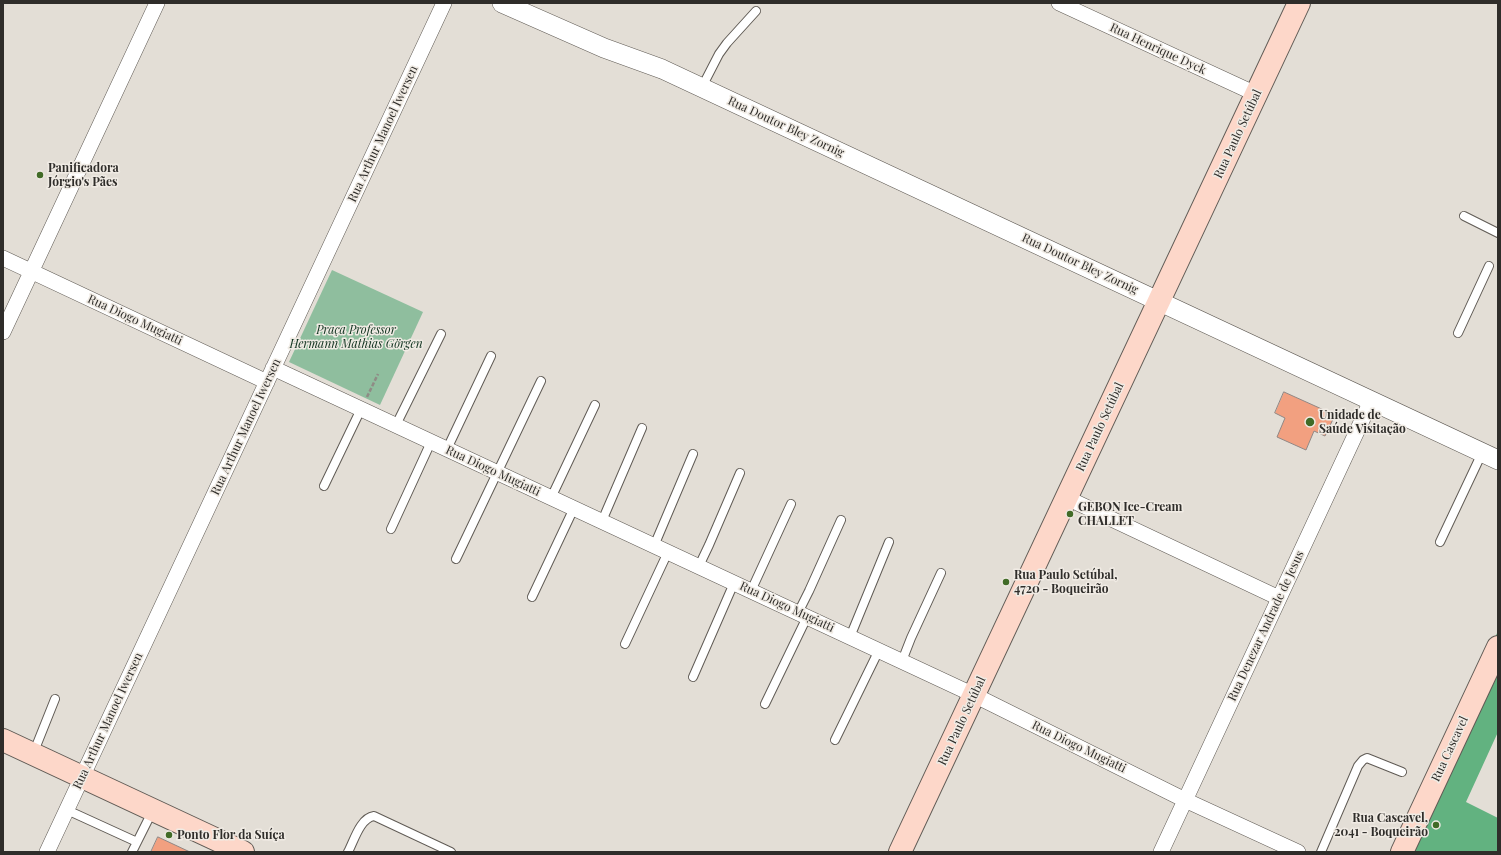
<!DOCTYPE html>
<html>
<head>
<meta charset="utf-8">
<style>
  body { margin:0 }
  #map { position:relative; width:1501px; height:855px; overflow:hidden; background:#e3ded6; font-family:"Playfair Display",serif }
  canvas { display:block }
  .frame { position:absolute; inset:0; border:4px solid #2f2d2a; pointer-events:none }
</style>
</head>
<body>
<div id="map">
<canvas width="1501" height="855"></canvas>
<div class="frame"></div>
</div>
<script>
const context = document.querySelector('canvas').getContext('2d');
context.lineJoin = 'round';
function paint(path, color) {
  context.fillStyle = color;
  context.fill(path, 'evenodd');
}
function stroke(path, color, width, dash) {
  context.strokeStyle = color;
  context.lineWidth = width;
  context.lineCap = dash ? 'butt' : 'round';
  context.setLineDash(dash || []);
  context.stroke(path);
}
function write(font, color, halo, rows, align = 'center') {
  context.font = font + ' "Playfair Display",serif';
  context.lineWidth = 3;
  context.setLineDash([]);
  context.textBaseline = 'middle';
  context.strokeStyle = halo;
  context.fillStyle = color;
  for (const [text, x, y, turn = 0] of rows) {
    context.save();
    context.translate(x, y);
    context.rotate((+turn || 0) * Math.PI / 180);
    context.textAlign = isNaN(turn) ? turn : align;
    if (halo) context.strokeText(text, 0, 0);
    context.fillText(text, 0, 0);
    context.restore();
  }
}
paint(new Path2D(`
  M 332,270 L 423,312 L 380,405 L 289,362 Z`), '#8fbe9e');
paint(new Path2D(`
  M 1498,631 L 1498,732 L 1466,802 L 1498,818 L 1498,852 L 1402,852 L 1461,713 Z`), '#62b280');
const building = new Path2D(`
  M 1284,392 L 1335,415 L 1325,436 L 1314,431 L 1306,450 L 1277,437 L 1285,418 L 1275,413 Z
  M 158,837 L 190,852 L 151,852 Z`);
paint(building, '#f2a080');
stroke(building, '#908784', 1);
const service = new Path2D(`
  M 702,87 L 719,54 L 727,43 L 756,11
  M 1464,216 L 1498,233
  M 1458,333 L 1489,266
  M 396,425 L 441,334
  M 447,449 L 491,356
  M 324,486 L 361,409
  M 551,498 L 595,405
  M 602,521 L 642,428
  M 391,529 L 431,442
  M 1440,542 L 1482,453
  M 654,546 L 693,454
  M 456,559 L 541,381
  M 699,566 L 709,545 L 740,473
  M 751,591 L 791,504
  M 532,597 L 574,508
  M 798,613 L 809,591 L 841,520
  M 850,637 L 889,542
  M 625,644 L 668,552
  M 902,661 L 911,638 L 941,573
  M 693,677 L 734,583
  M 765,704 L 807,617
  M 835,740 L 879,650
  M 33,754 L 55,699
  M 67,810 L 137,842
  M 132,852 L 153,810
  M 348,852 C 354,841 360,818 374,816 L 451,852
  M 1321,852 L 1358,766 L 1363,760 L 1367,758 L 1402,772`);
const minor = new Path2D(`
  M 1059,3 L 1256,94
  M 3,258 L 267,382
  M 3,332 L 157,3
  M 273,368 L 974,695 L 1185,800 L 1298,852
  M 1067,498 L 1279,598
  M 47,852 L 444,3
  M 1161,852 L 1371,401`);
const tertiary = new Path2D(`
  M 502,3 L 604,48 L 662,69 L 1498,460`);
const secondary = new Path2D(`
  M 3,740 L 243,852
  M 900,852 L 1299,3
  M 1402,852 L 1498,647`);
stroke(service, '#605b55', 10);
stroke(minor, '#605b55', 16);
stroke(tertiary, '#605b55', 20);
stroke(secondary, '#605b55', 24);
stroke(new Path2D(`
  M 367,397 L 378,374`), '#8f8b85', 2.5, [4, 2]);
stroke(service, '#fff', 8);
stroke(minor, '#fff', 15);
stroke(tertiary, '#fff', 19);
stroke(secondary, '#fdd7c9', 22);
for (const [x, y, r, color] of [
  [40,175,4,"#416b27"],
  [1310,422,5,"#416b27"],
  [1070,514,4,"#416b27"],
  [1006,582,4,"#416b27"],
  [1436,825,4,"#416b27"],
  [169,835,4,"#416b27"]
]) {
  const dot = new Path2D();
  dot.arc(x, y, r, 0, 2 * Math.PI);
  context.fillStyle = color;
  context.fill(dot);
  stroke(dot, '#f0ebe4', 1.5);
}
write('12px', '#2f2d2a', '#f0ebe4', [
  ["Rua Henrique Dyck",1158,49,25],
  ["Rua Doutor Bley Zornig",786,127,25],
  ["Rua Arthur Manoel Iwersen",383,134,-65],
  ["Rua Paulo Setúbal",1238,134,-65],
  ["Rua Doutor Bley Zornig",1080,264,25],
  ["Rua Diogo Mugiatti",135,320,25],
  ["Rua Arthur Manoel Iwersen",246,427,-65],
  ["Rua Paulo Setúbal",1100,427,-65],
  ["Rua Diogo Mugiatti",493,471,25],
  ["Rua Diogo Mugiatti",787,607,25],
  ["Rua Denezar Andrade de Jesus",1266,626,-65],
  ["Rua Arthur Manoel Iwersen",108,721,-65],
  ["Rua Paulo Setúbal",962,721,-65],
  ["Rua Diogo Mugiatti",1079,747,26],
  ["Rua Cascavel",1450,749,-65]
]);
write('bold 12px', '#2f2d2a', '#f0ebe4', [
  ["Panificadora",48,168],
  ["Jórgio's Pães",48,182],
  ["Unidade de",1319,415],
  ["Saúde Visitação",1319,429],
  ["GEBON Ice-Cream",1078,507],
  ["CHALLET",1078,521],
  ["Rua Paulo Setúbal,",1014,575],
  ["4720 - Boqueirão",1014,589],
  ["Rua Cascavel,",1428,818,"right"],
  ["2041 - Boqueirão",1428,832,"right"],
  ["Ponto Flor da Suíça",177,835]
], 'left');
write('italic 12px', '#0f321e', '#f0ebe4', [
  ["Praça Professor",356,330],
  ["Hermann Mathias Görgen",356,344]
]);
</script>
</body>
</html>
